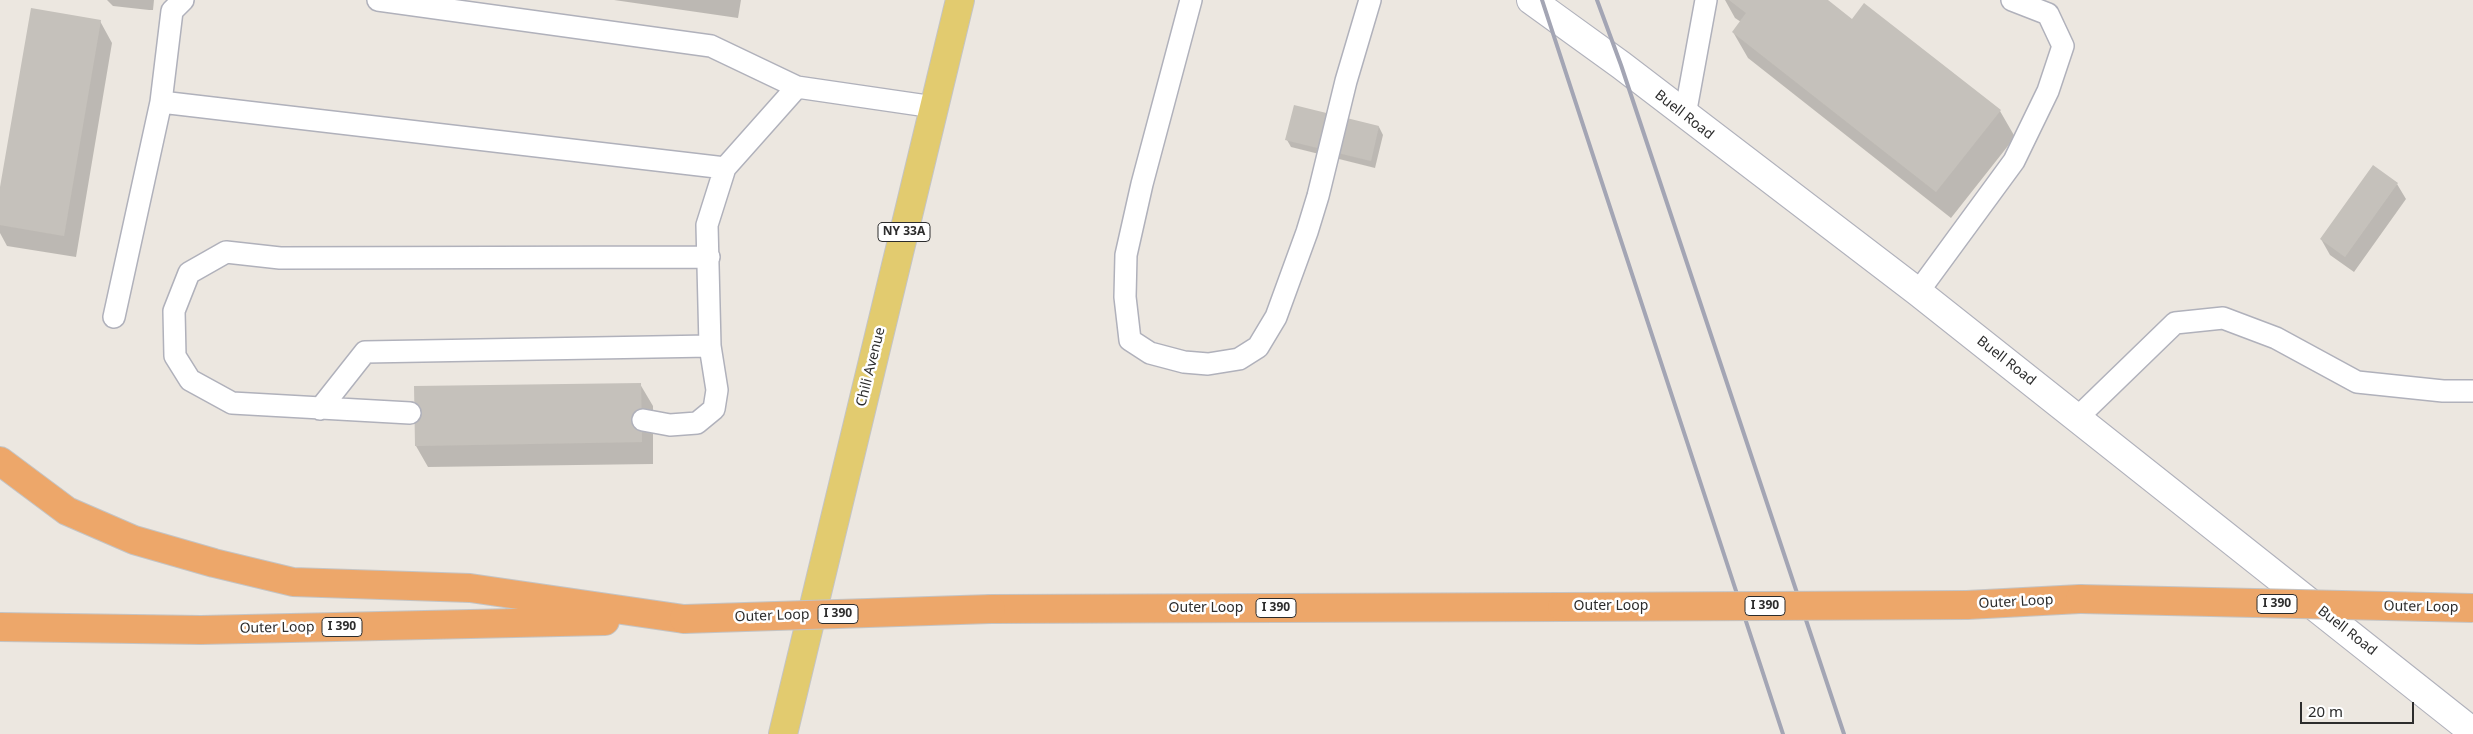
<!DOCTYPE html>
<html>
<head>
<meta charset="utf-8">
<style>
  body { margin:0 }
  #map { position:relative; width:2473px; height:734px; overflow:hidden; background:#ece7e0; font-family:"Noto Sans",sans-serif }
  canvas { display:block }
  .scale { position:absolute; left:2300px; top:702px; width:114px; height:22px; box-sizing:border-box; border:2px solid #2c2c2c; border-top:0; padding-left:6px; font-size:15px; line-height:18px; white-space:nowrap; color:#2c2c2c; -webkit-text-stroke:4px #fff; paint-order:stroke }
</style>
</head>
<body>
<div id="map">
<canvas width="2473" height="734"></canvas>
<div class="scale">20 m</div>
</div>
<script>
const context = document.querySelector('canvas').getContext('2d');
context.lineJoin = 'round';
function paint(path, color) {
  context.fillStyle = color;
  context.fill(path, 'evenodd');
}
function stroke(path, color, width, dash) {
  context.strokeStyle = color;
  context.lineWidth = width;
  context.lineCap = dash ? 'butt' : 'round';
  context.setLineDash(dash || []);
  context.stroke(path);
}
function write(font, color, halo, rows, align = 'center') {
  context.font = font + ' "Noto Sans",sans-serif';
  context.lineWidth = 5;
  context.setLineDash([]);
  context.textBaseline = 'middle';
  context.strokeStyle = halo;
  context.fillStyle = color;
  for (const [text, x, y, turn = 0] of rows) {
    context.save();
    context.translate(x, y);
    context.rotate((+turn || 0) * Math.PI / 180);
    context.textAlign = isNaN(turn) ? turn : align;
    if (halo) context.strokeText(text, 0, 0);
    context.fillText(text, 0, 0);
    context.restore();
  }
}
paint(new Path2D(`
  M 107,0 L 154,0 L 153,10 L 149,10 L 113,6 Z
  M 614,0 L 741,0 L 738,18 Z
  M 1725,0 L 1826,0 L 1852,20 L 2000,111 L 2015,137 L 1951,218 L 1748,58 L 1733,32 L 1741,22 L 1735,18 Z
  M 100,21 L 112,43 L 76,257 L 7,246 L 0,233 L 0,194 Z
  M 1379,127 L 1383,135 L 1375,168 L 1291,147 L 1287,140 Z
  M 2397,184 L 2406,199 L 2354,272 L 2330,255 L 2321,239 Z
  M 640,384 L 653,406 L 653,464 L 428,467 L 416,446 Z`), '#0003');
paint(new Path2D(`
  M 1729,0 L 1828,0 L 1852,19 L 1864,3 L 2001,110 L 1936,192 L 1732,32 L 1746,13 Z
  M 31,8 L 101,20 L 64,236 L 0,225 L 0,187 Z
  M 1294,105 L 1379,126 L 1371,161 L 1285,140 Z
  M 2373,165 L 2398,183 L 2345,257 L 2320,239 Z
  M 641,383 L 642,442 L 415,446 L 414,386 Z`), '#c5c1bb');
const service = new Path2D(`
  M 378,0 L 711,46 L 797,87 L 934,107
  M 1191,0 L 1142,184 L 1126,255 L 1125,297 L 1130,340 L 1150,353 L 1184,362 L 1208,364 L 1239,359 L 1258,347 L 1276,317 L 1307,232 L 1318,196 L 1346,81 L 1370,0
  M 161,102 L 725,168
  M 1685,115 L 1706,0
  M 1918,292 L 2014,161 L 2048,91 L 2063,46 L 2048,14 L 2012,0
  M 114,317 L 161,102 L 172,11 L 183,0
  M 320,409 L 365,352 L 710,346
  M 410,413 L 232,403 L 190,380 L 175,356 L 174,311 L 189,273 L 226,252 L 280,258 L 709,257
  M 2077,418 L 2175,323 L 2223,318 L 2276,338 L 2357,382 L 2443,391 L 2473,391
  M 643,420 L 670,425 L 697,423 L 714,409 L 717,390 L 710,346 L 707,225 L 725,168 L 797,87`);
const tertiary = new Path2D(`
  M 1531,0 L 1621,65 L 1918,292 L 2473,732`);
const primary = new Path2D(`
  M 783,734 L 960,0`);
const motorway = new Path2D(`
  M 0,461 L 67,511 L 134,540 L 214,563 L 293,582 L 470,588 L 684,619
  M 1967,605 L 2080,599
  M 991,609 L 1562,607
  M 0,627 L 201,630 L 605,621`);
stroke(service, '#b0b1bb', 24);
stroke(tertiary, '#b0b1bb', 30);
stroke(primary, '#c4c4c4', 30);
stroke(motorway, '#c4c4c4', 30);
stroke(service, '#fff', 21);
stroke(tertiary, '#fff', 28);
stroke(primary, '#e2cb6f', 28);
stroke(motorway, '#eda76a', 28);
stroke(new Path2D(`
  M 1542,0 L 1783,734
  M 1597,0 L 1621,65 L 1844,734`), '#a3a5b4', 4);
const motorwayBridge = new Path2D(`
  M 2080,599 L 2473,608
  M 1562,607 L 1967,605
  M 684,619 L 991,609`);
stroke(motorwayBridge, '#c4c4c4', 30, []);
stroke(motorwayBridge, '#eda76a', 28);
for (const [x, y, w] of [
  [904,232,52],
  [2277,604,40],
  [1765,606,40],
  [1276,608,40],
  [838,614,40],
  [342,627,40]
]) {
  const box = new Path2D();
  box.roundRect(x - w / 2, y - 9.5, w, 19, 4);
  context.fillStyle = '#fff';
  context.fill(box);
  stroke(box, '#2c2c2c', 1);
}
write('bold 12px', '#2c2c2c', null, [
  ["NY 33A",904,232],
  ["I 390",2277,604],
  ["I 390",1765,606],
  ["I 390",1276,608],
  ["I 390",838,614],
  ["I 390",342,627]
]);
write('14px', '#2c2c2c', '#fff', [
  ["Buell Road",1684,115,38],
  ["Buell Road",2006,361,38],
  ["Chili Avenue",871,367,-76],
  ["Outer Loop",2016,602,-3],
  ["Outer Loop",1611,606],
  ["Outer Loop",2421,607,1],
  ["Outer Loop",1206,608],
  ["Outer Loop",772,616,-2],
  ["Outer Loop",277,628,-1],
  ["Buell Road",2347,631,38]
]);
</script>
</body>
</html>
